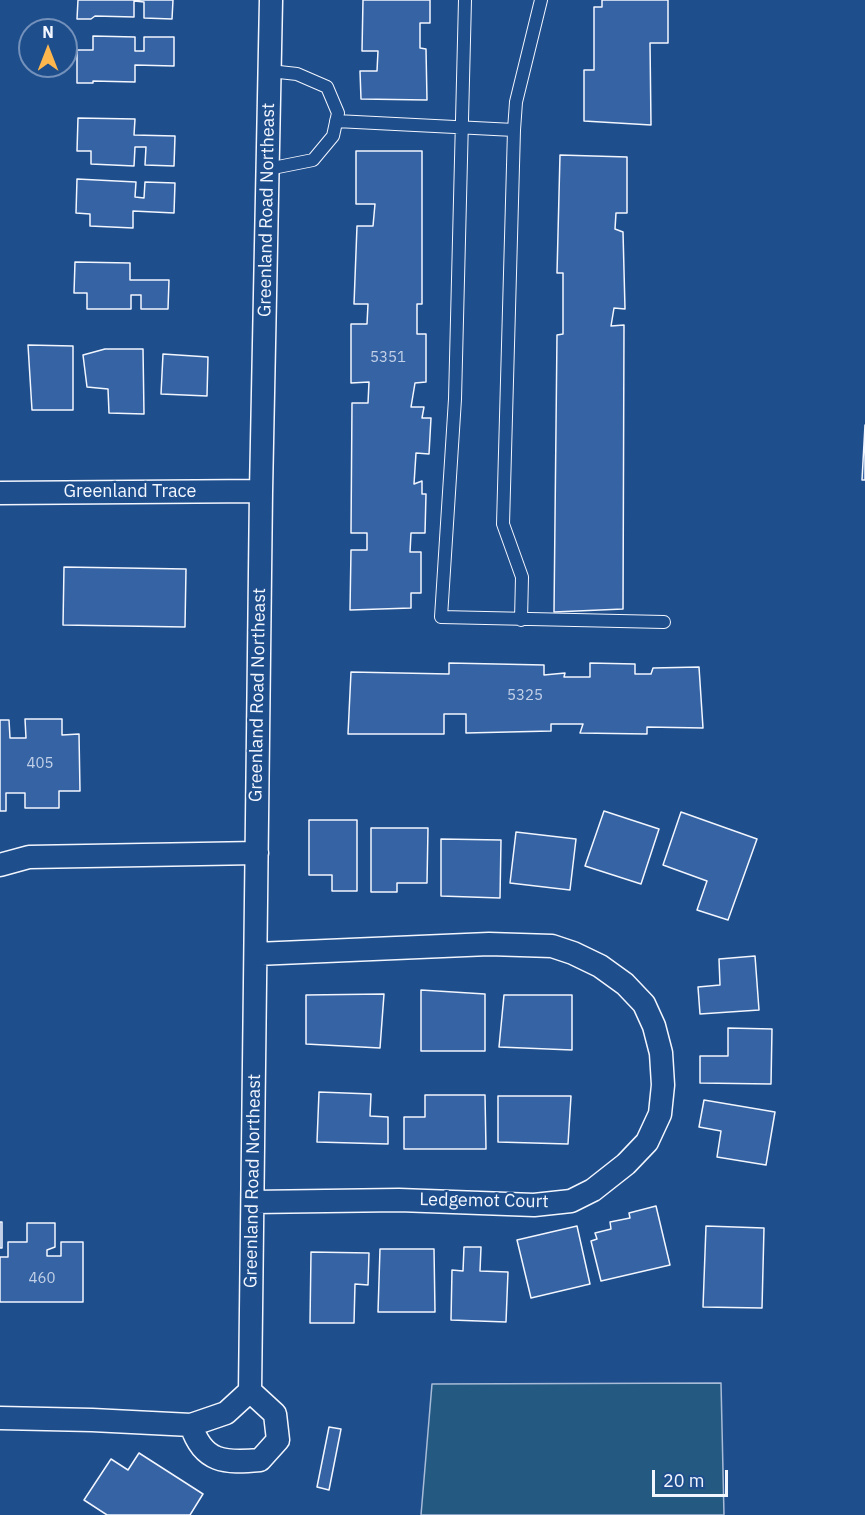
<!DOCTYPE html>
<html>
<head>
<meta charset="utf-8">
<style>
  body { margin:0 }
  #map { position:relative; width:865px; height:1515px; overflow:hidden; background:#1f4e8c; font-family:"IBM Plex Sans",sans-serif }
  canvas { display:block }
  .north { position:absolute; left:18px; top:18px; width:60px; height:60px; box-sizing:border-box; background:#1f4e8c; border:2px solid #7391ba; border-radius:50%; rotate:0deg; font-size:16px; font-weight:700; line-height:24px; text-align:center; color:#f2f6ff }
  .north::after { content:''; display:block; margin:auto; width:21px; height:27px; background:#ffb74d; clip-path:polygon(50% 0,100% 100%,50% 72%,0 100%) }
  .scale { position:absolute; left:652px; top:1470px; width:76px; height:27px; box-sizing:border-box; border:3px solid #f2f6ff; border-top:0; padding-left:8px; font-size:18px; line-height:21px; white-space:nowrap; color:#f2f6ff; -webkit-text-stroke:4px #1f4e8c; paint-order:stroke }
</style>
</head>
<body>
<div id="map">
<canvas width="865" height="1515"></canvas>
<div class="north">N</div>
<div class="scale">20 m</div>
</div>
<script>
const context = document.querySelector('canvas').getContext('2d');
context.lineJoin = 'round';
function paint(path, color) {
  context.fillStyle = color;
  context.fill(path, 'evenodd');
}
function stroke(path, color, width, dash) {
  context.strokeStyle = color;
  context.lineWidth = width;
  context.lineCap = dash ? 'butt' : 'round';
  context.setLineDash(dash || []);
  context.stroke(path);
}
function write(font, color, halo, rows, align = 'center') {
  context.font = font + ' "IBM Plex Sans",sans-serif';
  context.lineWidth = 4.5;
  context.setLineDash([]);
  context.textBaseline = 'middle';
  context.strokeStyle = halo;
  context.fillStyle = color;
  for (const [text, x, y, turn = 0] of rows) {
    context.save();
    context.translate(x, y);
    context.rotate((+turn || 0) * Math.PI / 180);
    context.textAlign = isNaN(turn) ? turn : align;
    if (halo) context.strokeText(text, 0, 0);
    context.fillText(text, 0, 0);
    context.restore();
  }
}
const green = new Path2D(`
  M 721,1383 L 724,1515 L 421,1515 L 432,1384 Z`);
paint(green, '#245a82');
stroke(green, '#a8bbd7', 1.5);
const building = new Path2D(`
  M 78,0 L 173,0 L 172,19 L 144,18 L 144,2 L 134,1 L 134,17 L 95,16 L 91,19 L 77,19 Z
  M 363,0 L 430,0 L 430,23 L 420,23 L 420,48 L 426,49 L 427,100 L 361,99 L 360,71 L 377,71 L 378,51 L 362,51 Z
  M 602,0 L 668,0 L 668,43 L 650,43 L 651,125 L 584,121 L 584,70 L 594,70 L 594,7 L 602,7 Z
  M 93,36 L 135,37 L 135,51 L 144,51 L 144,37 L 174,37 L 174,66 L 135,65 L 135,82 L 93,81 L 93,83 L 77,83 L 77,50 L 93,50 Z
  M 78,118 L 135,119 L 134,135 L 175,136 L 174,166 L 145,165 L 146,147 L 135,147 L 134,166 L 91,164 L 91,151 L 77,151 Z
  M 356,151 L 422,151 L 422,304 L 417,304 L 417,334 L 426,334 L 426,382 L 415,383 L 411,407 L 424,407 L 422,418 L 431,418 L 429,454 L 416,453 L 414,484 L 422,481 L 422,494 L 426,494 L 425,533 L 411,533 L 410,552 L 421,552 L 421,593 L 411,593 L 411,608 L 350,610 L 351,550 L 367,550 L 367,533 L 351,533 L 352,403 L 368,403 L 369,382 L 351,383 L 351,324 L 367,324 L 368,304 L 354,304 L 357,226 L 373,226 L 375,204 L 356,204 Z
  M 560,155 L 627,157 L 627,213 L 616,213 L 615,229 L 623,232 L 625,309 L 614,308 L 611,326 L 624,325 L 623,609 L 554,612 L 557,335 L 563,334 L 563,273 L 557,273 Z
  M 77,179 L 136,182 L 135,197 L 144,198 L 145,182 L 175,183 L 174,213 L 133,211 L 133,228 L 90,226 L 90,214 L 76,213 Z
  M 75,262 L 130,263 L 130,280 L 169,280 L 168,309 L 141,309 L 141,295 L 131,295 L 131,309 L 87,309 L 87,293 L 74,293 Z
  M 28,345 L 73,346 L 73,410 L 32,410 Z
  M 105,349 L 143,349 L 144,414 L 109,413 L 108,389 L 87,387 L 83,355 Z
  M 163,354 L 208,357 L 207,396 L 161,394 Z
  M 865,425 L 865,480 L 862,480 Z
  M 64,567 L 186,569 L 185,627 L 63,625 Z
  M 449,663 L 544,665 L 544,675 L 565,673 L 564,677 L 590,677 L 590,663 L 635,664 L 635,674 L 651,674 L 653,668 L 699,667 L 703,728 L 647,727 L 647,734 L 580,733 L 583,724 L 551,724 L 551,731 L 466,733 L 466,714 L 444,714 L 444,734 L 348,734 L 351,672 L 449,674 Z
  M 25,719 L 62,719 L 62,735 L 79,734 L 80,791 L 59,791 L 59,808 L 25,808 L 25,793 L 6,793 L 6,811 L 0,811 L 0,720 L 9,720 L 10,738 L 26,738 Z
  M 604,811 L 659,829 L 641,884 L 585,866 Z
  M 681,812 L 757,839 L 728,920 L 697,910 L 707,881 L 663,865 Z
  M 309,820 L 357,820 L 357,891 L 332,891 L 332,875 L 309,875 Z
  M 371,828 L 428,828 L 427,883 L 397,883 L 397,892 L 371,892 Z
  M 516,832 L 576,839 L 570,890 L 510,883 Z
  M 441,839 L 501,840 L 500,898 L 441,896 Z
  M 755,956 L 759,1010 L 700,1014 L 698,987 L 720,985 L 719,959 Z
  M 421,990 L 485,994 L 485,1051 L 421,1051 Z
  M 384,994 L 380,1048 L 306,1044 L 306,995 Z
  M 504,995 L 572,995 L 572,1050 L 499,1047 Z
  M 728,1028 L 772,1029 L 771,1084 L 700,1083 L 700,1056 L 728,1056 Z
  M 319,1092 L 371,1094 L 370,1116 L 388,1117 L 388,1144 L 317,1142 Z
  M 425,1095 L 485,1095 L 486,1149 L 404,1149 L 404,1117 L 425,1117 Z
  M 498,1096 L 571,1096 L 568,1144 L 498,1142 Z
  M 704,1100 L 775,1112 L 766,1165 L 717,1157 L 721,1131 L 699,1127 Z
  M 656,1206 L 670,1265 L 601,1281 L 591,1241 L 597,1239 L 595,1233 L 611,1229 L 610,1222 L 630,1218 L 629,1213 Z
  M 0,1222 L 2,1222 L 2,1248 L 0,1248 Z
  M 27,1223 L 55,1223 L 55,1247 L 47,1250 L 47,1256 L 61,1256 L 61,1242 L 83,1242 L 83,1302 L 0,1302 L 0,1257 L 8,1257 L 8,1242 L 27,1242 Z
  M 577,1226 L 590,1284 L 531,1298 L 517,1240 Z
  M 706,1226 L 764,1228 L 762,1308 L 703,1307 Z
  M 464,1247 L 481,1247 L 480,1271 L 508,1272 L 506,1322 L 451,1320 L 452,1270 L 463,1271 Z
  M 380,1249 L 434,1249 L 435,1312 L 378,1312 Z
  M 311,1252 L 369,1253 L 368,1285 L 355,1284 L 354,1323 L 310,1323 Z
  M 329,1427 L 341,1429 L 329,1490 L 317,1487 Z
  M 139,1453 L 203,1494 L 190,1515 L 107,1515 L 84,1500 L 111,1459 L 128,1470 Z`);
paint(building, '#3563a3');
stroke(building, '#f2f6ff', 1.5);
const service = new Path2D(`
  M 465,0 L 455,399 L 441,617 L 664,622
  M 336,121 L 514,130
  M 268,169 L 313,160 L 333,136 L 338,113 L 327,87 L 297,74 L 270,71
  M 521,620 L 522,577 L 503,524 L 514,130 L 516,102 L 541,0`);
const minor = new Path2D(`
  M 0,493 L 261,491
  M 0,865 L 29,857 L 257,853
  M 253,1202 L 399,1200 L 534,1205 L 571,1201 L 593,1190 L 626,1164 L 647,1142 L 660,1114 L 663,1085 L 661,1053 L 654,1026 L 644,1004 L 625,984 L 600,966 L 573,953 L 552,946 L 489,944 L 256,954
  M 250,1391 L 261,491 L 271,0
  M 0,1418 L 92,1420 L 191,1425 L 226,1413 L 250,1391
  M 191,1425 C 203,1463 225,1463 260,1460 L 278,1440 L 275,1414 L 250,1391`);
stroke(service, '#f2f6ff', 14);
stroke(minor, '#f2f6ff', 25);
stroke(service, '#1f4e8c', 12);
stroke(minor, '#1f4e8c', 22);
write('15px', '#c3d1e8', null, [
  ["5351",388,358],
  ["5325",525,696],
  ["405",40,764],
  ["460",42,1279]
]);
write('18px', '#f2f6ff', '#1f4e8c', [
  ["Greenland Road Northeast",267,210,-89],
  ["Greenland Trace",130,492],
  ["Greenland Road Northeast",258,695,-89],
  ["Greenland Road Northeast",253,1181,-89],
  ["Ledgemot Court",484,1201,1]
]);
</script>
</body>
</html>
